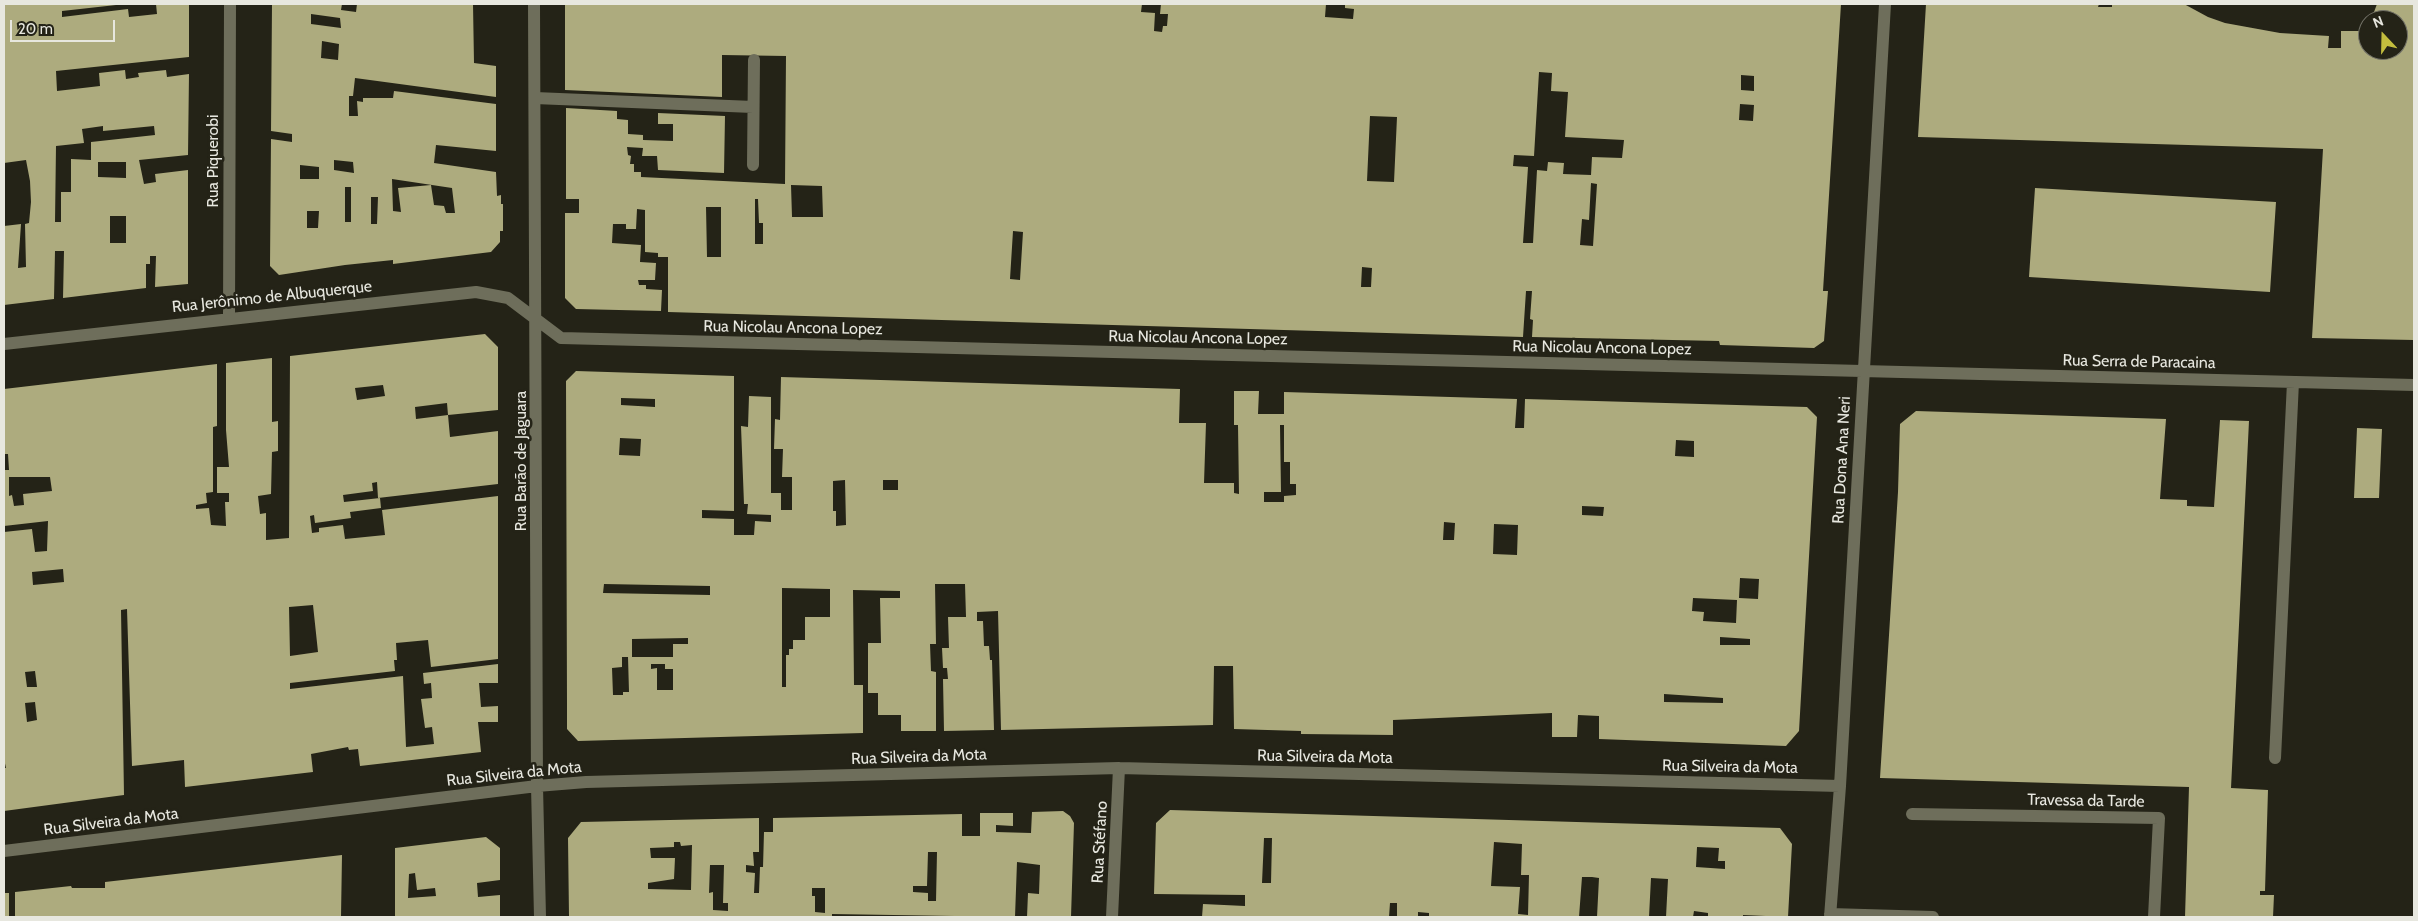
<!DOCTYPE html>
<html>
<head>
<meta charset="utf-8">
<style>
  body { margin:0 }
  #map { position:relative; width:2418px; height:921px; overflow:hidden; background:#242317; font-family:Cabin,sans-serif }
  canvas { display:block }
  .frame { position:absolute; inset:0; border:5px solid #e7e7df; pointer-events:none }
  .north { position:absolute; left:2358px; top:10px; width:50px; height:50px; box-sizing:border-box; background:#242317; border:1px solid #727167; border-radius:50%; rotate:339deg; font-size:14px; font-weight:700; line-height:20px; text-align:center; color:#e7e7df }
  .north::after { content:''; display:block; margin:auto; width:18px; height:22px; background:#c3bd3e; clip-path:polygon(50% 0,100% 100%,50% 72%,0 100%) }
  .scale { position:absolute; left:10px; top:20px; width:105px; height:22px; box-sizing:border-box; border:2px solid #e7e7df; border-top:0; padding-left:6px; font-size:15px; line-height:18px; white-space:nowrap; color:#e7e7df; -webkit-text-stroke:4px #242317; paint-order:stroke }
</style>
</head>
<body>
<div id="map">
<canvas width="2418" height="921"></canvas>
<div class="frame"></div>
<div class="north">N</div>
<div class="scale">20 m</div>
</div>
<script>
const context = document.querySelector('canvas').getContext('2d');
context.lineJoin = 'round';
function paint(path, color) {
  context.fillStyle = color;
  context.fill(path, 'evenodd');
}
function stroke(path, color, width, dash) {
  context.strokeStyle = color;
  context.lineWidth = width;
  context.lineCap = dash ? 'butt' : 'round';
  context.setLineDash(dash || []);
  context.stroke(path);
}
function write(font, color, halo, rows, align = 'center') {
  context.font = font + ' Cabin,sans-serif';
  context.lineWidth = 5;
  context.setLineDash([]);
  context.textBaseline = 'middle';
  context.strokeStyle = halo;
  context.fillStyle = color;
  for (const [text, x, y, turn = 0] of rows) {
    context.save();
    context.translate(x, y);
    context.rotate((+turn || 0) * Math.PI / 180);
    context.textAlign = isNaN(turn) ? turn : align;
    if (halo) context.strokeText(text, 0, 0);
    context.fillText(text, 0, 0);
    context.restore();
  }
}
paint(new Path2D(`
  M 4,4 L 125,4 L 62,11 L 62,17 L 128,9 L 129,17 L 157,14 L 156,4 L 189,4 L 189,57 L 56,71 L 57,91 L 100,86 L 99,73 L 125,70 L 126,79 L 139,77 L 138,73 L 166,70 L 167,77 L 189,74 L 188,155 L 139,160 L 144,184 L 156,182 L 155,174 L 188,170 L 188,284 L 155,287 L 156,256 L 150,256 L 150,264 L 146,264 L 146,288 L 63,298 L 64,251 L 55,251 L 54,299 L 4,305 L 4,226 L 21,224 L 18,268 L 26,267 L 25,224 L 29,223 L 31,202 L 30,181 L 26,160 L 4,163 ZM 103,126 L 103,131 L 154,126 L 155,135 L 91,142 L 91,160 L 71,159 L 71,192 L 61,192 L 61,222 L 55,222 L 56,146 L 84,143 L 82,129 ZM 98,162 L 126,162 L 126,178 L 98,177 ZM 110,216 L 126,216 L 126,243 L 110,243 Z
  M 272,4 L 342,4 L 341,10 L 356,12 L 357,4 L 473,4 L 474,63 L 496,66 L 496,97 L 355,78 L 353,96 L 349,96 L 349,116 L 358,116 L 357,101 L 363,102 L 363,98 L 393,98 L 394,91 L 496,104 L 496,151 L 436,145 L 434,163 L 496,172 L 497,196 L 501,195 L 501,204 L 503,204 L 503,231 L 500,231 L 500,242 L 491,252 L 393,264 L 393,260 L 345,265 L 279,275 L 270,266 L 271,139 L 292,142 L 292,134 L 271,131 ZM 311,14 L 340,18 L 341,28 L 311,24 ZM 322,41 L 339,44 L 338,60 L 321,58 ZM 334,160 L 353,162 L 354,173 L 334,170 ZM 300,165 L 319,167 L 319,179 L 300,179 ZM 392,179 L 452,188 L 455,213 L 446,213 L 444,206 L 434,205 L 431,185 L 398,188 L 401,212 L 393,211 ZM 345,187 L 351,187 L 351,222 L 345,222 ZM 371,197 L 378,197 L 377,224 L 371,224 ZM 307,211 L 319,211 L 318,228 L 307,228 Z
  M 565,4 L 1142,4 L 1141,12 L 1155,13 L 1154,31 L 1162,32 L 1163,26 L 1167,26 L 1168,14 L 1160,14 L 1161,4 L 1326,4 L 1325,17 L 1353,19 L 1354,9 L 1345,8 L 1345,4 L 1841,4 L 1823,291 L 1828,291 L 1824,341 L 1814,348 L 1720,345 L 1719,341 L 1532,337 L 1533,320 L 1530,319 L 1532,291 L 1526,291 L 1523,337 L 668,312 L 668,257 L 658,257 L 658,253 L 645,252 L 645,210 L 637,209 L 636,229 L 626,229 L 626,224 L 613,224 L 612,243 L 641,245 L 640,262 L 656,263 L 655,280 L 638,280 L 639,285 L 646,285 L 646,289 L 662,290 L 661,311 L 576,309 L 565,298 L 565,213 L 579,213 L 579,199 L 566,199 L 566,108 L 617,111 L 617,119 L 628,120 L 628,134 L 643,135 L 643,140 L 673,141 L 673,124 L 658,124 L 658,113 L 725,116 L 724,173 L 658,170 L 657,156 L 642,156 L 643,148 L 627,147 L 628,155 L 631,156 L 630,164 L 634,164 L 634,172 L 641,172 L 641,177 L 785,184 L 786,56 L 722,55 L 722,97 L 565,90 ZM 1539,72 L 1552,73 L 1551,91 L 1568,92 L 1565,137 L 1624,140 L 1622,158 L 1592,157 L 1591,175 L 1563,174 L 1564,163 L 1548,162 L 1547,171 L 1537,170 L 1533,243 L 1523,243 L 1528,167 L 1513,166 L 1514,155 L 1534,156 ZM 1741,75 L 1754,76 L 1754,91 L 1741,90 ZM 1740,104 L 1754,105 L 1753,121 L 1739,120 ZM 1370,116 L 1397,117 L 1394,182 L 1367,181 ZM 1591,183 L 1597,184 L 1593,246 L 1580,245 L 1582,219 L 1589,220 ZM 791,185 L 822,186 L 823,217 L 792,217 ZM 755,199 L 758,199 L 759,223 L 763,223 L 763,244 L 755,244 ZM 706,207 L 721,207 L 721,257 L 707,257 ZM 1013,231 L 1023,232 L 1020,280 L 1010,279 ZM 1362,267 L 1372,268 L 1371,287 L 1361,287 Z
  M 1926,4 L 2099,4 L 2098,7 L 2112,7 L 2112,4 L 2184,4 L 2208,17 L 2225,23 L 2280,33 L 2329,36 L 2328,48 L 2341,48 L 2341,31 L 2368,31 L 2368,50 L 2398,50 L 2398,20 L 2371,20 L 2377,4 L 2414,4 L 2414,340 L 2312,338 L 2323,149 L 1918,137 Z
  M 2035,188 L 2276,202 L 2270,292 L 2029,277 Z
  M 485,334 L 498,347 L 498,410 L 448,415 L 447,403 L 415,407 L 416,419 L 448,415 L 450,437 L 498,431 L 498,484 L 378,498 L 377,482 L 372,483 L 373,491 L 343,495 L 344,502 L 380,498 L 381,508 L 350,512 L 351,518 L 315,523 L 314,515 L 310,516 L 312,533 L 319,532 L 319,528 L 343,525 L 345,539 L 385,535 L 382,510 L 498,496 L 498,659 L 431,667 L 428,640 L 396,643 L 397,660 L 394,660 L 395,671 L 290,683 L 290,689 L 403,676 L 406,747 L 434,744 L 432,727 L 425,728 L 421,699 L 432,698 L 431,683 L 424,684 L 423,673 L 498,664 L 498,683 L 479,683 L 481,707 L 498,706 L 498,722 L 478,722 L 481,752 L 360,766 L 358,749 L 349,750 L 348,747 L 311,754 L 313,772 L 185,787 L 184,760 L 132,766 L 127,609 L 121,610 L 124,795 L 4,811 L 4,768 L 6,768 L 4,759 L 4,532 L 32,529 L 35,552 L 47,551 L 48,521 L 4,526 L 4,470 L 9,470 L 8,454 L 4,454 L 4,389 L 217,364 L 217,426 L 213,427 L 213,492 L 206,493 L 207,503 L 196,505 L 196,509 L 209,508 L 211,525 L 226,526 L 225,502 L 229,502 L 229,493 L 217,493 L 217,467 L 229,467 L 226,430 L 226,363 L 272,358 L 272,422 L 278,421 L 278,451 L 272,452 L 271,494 L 258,496 L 260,514 L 266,513 L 266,540 L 289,538 L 290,356 ZM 383,385 L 385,396 L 357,400 L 355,388 ZM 9,477 L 50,477 L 52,491 L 23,494 L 24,505 L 14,506 L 12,495 L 9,496 ZM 63,569 L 64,582 L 33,585 L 32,572 ZM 313,605 L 318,652 L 290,656 L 289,607 ZM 35,671 L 37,687 L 27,687 L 25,672 ZM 35,702 L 37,720 L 27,722 L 25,703 Z
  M 576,371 L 734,376 L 734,511 L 702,510 L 702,518 L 734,519 L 734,535 L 754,535 L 755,521 L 771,522 L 771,515 L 747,514 L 748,504 L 744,504 L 741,426 L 748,427 L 749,396 L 771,397 L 771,493 L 781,493 L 781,510 L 792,510 L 792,477 L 782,477 L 783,449 L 774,449 L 775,419 L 780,420 L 781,377 L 1180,389 L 1179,423 L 1206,423 L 1204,483 L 1234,483 L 1234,493 L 1239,494 L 1238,425 L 1234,425 L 1234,391 L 1259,391 L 1258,414 L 1284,414 L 1284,392 L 1517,399 L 1515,428 L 1524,428 L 1525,399 L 1807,407 L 1817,417 L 1799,731 L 1786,746 L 1599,739 L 1599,716 L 1578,715 L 1577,737 L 1552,737 L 1552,713 L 1393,720 L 1393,735 L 1301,734 L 1301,731 L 1234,729 L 1233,666 L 1214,666 L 1213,725 L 1001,730 L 998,611 L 977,612 L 977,621 L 983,621 L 984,646 L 989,646 L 990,660 L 992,660 L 994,730 L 944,731 L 943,679 L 948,679 L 947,668 L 943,668 L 942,648 L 949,648 L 948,617 L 966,617 L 965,584 L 935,584 L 936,644 L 930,644 L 931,671 L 936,672 L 936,731 L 901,731 L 901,715 L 878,715 L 878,693 L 868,693 L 868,643 L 881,643 L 880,598 L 900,598 L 900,591 L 853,590 L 854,685 L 863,685 L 863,733 L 578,741 L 567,729 L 567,704 L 566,381 ZM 621,398 L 655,399 L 655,407 L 621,405 ZM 1280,425 L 1284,425 L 1284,462 L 1290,462 L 1290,484 L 1296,484 L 1296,495 L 1284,496 L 1284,502 L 1264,502 L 1264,492 L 1281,492 ZM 620,438 L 641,439 L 640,456 L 619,455 ZM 1676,440 L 1694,441 L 1694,457 L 1675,456 ZM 845,480 L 846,525 L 836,526 L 836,511 L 833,511 L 833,481 ZM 883,480 L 898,480 L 898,490 L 883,490 ZM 1582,506 L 1604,507 L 1603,516 L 1582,515 ZM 1444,522 L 1455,523 L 1454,540 L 1443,540 ZM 1494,524 L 1518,525 L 1517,555 L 1493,554 ZM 1740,578 L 1759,579 L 1758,599 L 1739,598 ZM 604,584 L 710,586 L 710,595 L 603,593 ZM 782,588 L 830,589 L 830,617 L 805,617 L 805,640 L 793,640 L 793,649 L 789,649 L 789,655 L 786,655 L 786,687 L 782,687 ZM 1693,598 L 1737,600 L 1736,623 L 1703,621 L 1704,612 L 1692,611 ZM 1720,637 L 1750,639 L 1750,645 L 1720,645 ZM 688,638 L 688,644 L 673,644 L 673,657 L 632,657 L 632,639 ZM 622,657 L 628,657 L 629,692 L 623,692 L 623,695 L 613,695 L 612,668 L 622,667 ZM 651,664 L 665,664 L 665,669 L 673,669 L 673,690 L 657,690 L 657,668 L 651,669 ZM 1664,694 L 1723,698 L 1723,703 L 1664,702 Z
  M 1916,411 L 2166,419 L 2160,499 L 2187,500 L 2187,506 L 2214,507 L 2220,420 L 2249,421 L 2231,788 L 2268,790 L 2265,891 L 2260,891 L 2260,895 L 2274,895 L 2273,917 L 2185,917 L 2189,787 L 1880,778 L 1898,492 L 1900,424 Z
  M 2357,428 L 2382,429 L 2379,498 L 2354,498 Z
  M 1170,810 L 1780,828 L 1792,844 L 1788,917 L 1743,915 L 1743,917 L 1708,917 L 1708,913 L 1694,911 L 1693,917 L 1666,917 L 1668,879 L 1651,878 L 1649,917 L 1597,917 L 1599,878 L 1592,877 L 1582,877 L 1579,917 L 1429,917 L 1429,913 L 1418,912 L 1418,917 L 1397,917 L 1397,903 L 1390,903 L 1389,917 L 1202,917 L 1203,904 L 1245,906 L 1245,895 L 1154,894 L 1156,823 ZM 1264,838 L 1272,838 L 1271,883 L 1262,883 ZM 1494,842 L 1522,844 L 1521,875 L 1529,875 L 1528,915 L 1518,914 L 1520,887 L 1491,886 ZM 1697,847 L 1719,848 L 1718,861 L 1725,861 L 1725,869 L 1696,867 Z
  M 1063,811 L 1070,816 L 1074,823 L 1071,917 L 1027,917 L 1028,893 L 1039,894 L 1040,865 L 1017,862 L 1015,917 L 832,914 L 832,917 L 569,917 L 568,838 L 581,822 L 759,818 L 759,852 L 753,852 L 754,866 L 746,865 L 746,872 L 755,873 L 754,893 L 759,893 L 760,867 L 763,867 L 764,832 L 773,832 L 773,818 L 962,814 L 962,836 L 980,836 L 980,813 L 1013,813 L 1013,826 L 996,825 L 996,832 L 1031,833 L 1032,812 ZM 674,842 L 680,842 L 681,846 L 692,845 L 691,890 L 648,889 L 648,883 L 674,879 L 675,858 L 651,858 L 650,848 L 674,847 ZM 928,852 L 937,852 L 936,901 L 928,901 L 928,893 L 913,892 L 913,886 L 927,886 ZM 710,865 L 724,865 L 723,903 L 728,903 L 728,911 L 713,910 L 713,892 L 709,893 ZM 812,888 L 825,888 L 825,913 L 815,912 L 815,896 L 812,896 Z
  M 486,837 L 500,848 L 500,880 L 477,883 L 478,897 L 500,895 L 500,917 L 395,917 L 395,848 ZM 415,873 L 417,890 L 435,888 L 436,896 L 408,898 L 409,874 Z
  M 342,855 L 341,917 L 15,917 L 15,892 L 71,886 L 72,888 L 105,888 L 105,882 Z
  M 4,893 L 9,893 L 9,917 L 4,917 Z`), '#adab7e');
stroke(new Path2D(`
  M 534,4 L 537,786 L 540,917
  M 535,98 L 753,107
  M 753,165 L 754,60
  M 229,318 L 230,4
  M 4,344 L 476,292 L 508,298 L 561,338 L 2414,385
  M 2275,758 L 2293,382
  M 1912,814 L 2159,818 L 2154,917
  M 4,851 L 537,786 L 586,782 L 1119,768 L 1840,786
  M 1830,914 L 1933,917
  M 1112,917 L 1119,768
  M 1830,917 L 1840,786 L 1885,4`), '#6e6e5b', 12);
write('16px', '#e7e7df', '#242317', [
  ["Rua Piquerobi",213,161,-90],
  ["Rua Jerônimo de Albuquerque",272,297,-6],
  ["Rua Nicolau Ancona Lopez",793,328,1],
  ["Rua Nicolau Ancona Lopez",1198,338,1],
  ["Rua Nicolau Ancona Lopez",1602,348,1],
  ["Rua Serra de Paracaina",2139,362,1],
  ["Rua Dona Ana Neri",1842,460,-87],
  ["Rua Barão de Jaguara",521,461,-90],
  ["Rua Silveira da Mota",919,757,-2],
  ["Rua Silveira da Mota",1325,757,1],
  ["Rua Silveira da Mota",1730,767,1],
  ["Rua Silveira da Mota",514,774,-6],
  ["Travessa da Tarde",2086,801,1],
  ["Rua Silveira da Mota",111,822,-7],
  ["Rua Stéfano",1100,842,-87]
]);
</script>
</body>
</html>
